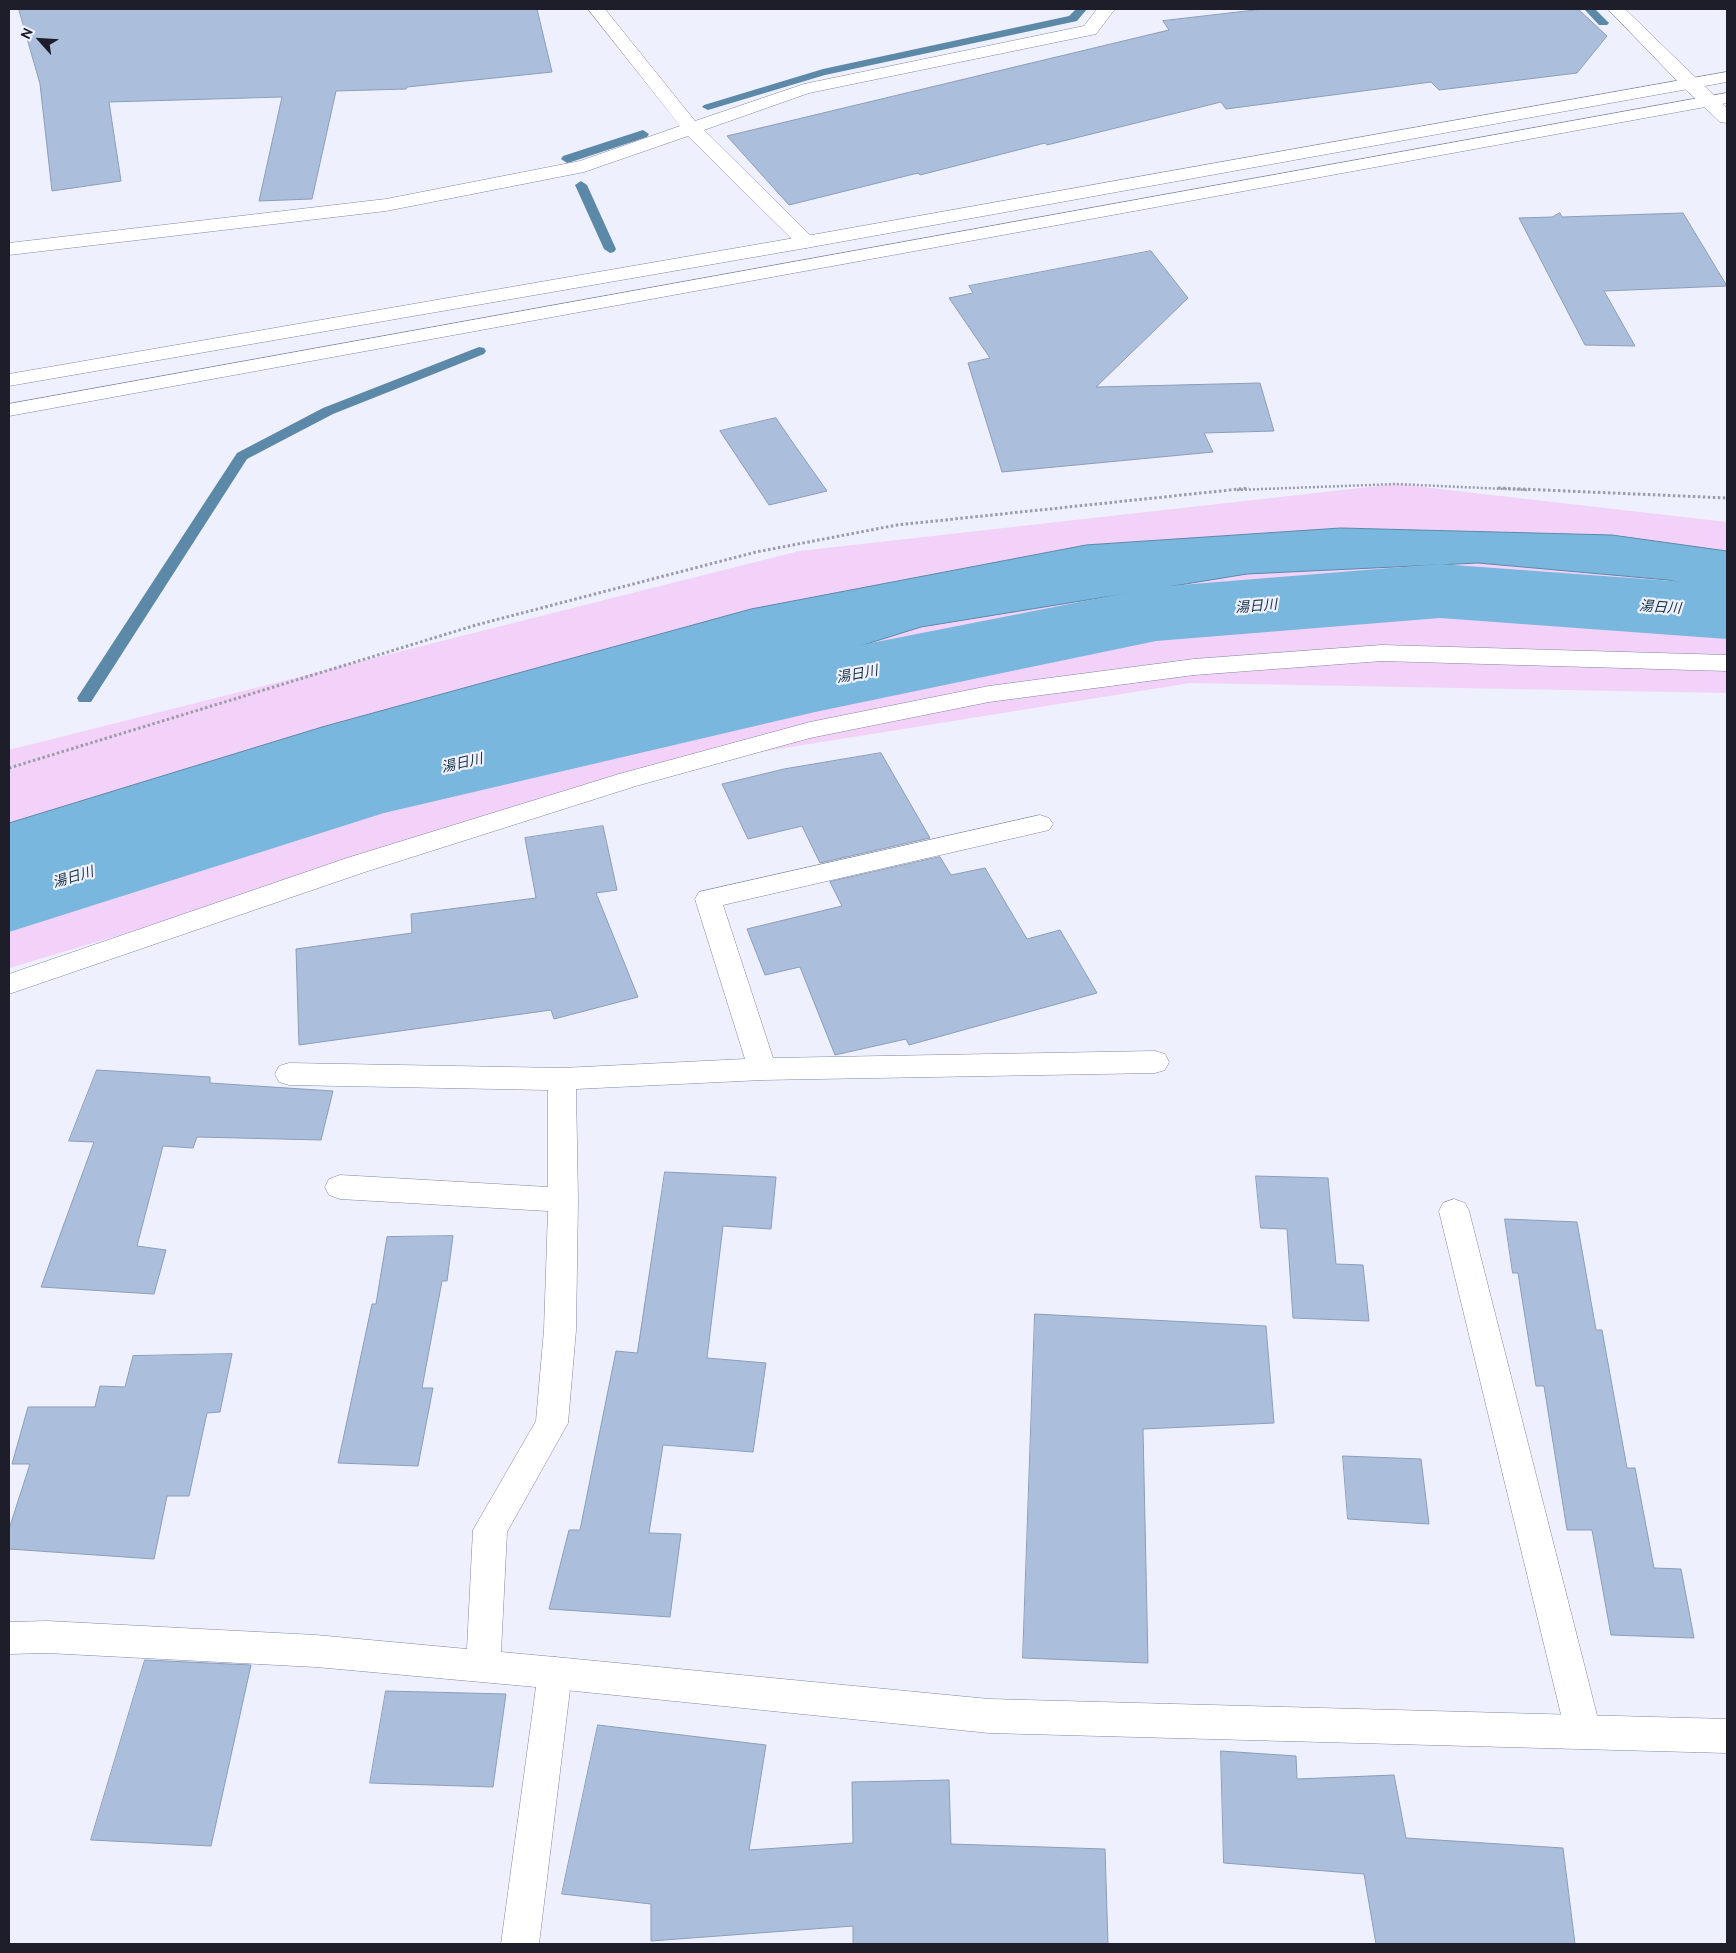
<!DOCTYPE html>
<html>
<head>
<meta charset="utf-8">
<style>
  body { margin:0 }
  #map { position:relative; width:1736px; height:1953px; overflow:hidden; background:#eef0fe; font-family:Ubuntu,sans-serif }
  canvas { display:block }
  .frame { position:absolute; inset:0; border:10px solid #1d1e2a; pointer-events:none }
  .north { position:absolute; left:15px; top:15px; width:50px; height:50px; -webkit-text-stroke:4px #eef0fe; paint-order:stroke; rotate:296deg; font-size:14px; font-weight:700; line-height:20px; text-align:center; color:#1d1e2a }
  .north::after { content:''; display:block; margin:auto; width:18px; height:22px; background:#1d1e2a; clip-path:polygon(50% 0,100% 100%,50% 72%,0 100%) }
</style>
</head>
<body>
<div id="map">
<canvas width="1736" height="1953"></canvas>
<div class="frame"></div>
<div class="north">N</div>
</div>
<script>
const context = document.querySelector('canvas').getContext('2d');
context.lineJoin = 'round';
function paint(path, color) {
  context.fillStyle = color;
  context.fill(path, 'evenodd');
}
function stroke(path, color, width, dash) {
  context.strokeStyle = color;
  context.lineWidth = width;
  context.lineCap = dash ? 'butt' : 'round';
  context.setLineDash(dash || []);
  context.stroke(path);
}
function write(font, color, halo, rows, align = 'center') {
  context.font = font + ' Ubuntu,"Noto Sans JP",sans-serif';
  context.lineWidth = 4.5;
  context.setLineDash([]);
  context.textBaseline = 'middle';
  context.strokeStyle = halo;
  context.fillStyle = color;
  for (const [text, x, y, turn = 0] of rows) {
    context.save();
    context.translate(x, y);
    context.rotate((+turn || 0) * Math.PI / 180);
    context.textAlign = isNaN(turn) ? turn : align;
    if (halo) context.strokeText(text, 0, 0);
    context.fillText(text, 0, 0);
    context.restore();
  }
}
paint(new Path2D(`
  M 1396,484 L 1727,522 L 1727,693 L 1190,683 L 710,760 L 9,968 L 9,750 L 799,551 Z`), '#f2d2f8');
const water = new Path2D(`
  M 1341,528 L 1612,535 L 1727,551 L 1727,592 L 1668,580 L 1478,563 L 1247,574 L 921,627 L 710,693 L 9,893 L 9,823 L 322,727 L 751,609 L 1086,545 Z`);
paint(water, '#79b7df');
stroke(water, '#5d89a9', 1);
paint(new Path2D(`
  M 1076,9 L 1087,9 L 1077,21 L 825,75 L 708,110 L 702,107 L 704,105 L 823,69 L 1069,16 Z
  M 1584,9 L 1595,9 L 1609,23 L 1607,25 L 1599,25 Z
  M 643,130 L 649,134 L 647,137 L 571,162 L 567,163 L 561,159 L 563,156 Z
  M 581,181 L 587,185 L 616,249 L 614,252 L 610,253 L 604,249 L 575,185 Z
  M 479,347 L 484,348 L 486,351 L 484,354 L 333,414 L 247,459 L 91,702 L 79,702 L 77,698 L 237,453 L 323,408 Z`), '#5d89a9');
paint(new Path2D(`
  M 1440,564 L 1727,585 L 1727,639 L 1440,618 L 1156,641 L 815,712 L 384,813 L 9,932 L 9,862 L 369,753 L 815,654 L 1156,587 Z`), '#79b7df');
const building = new Path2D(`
  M 19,9 L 537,9 L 552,72 L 407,87 L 406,89 L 336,91 L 312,199 L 259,201 L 282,97 L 109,102 L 121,181 L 52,191 L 40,84 Z
  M 1264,9 L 1578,9 L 1607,36 L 1577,73 L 1439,90 L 1431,82 L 1226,109 L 1221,102 L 1047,145 L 1045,143 L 920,175 L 918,173 L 789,205 L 727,136 L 1169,30 L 1163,21 Z
  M 1560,213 L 1562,217 L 1683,213 L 1727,286 L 1604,291 L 1635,346 L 1585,345 L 1519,218 L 1552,217 Z
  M 1151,251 L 1188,298 L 1096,387 L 1260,383 L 1274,431 L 1204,433 L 1213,452 L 1002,472 L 968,363 L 990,358 L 949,298 L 973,293 L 969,286 Z
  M 776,418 L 791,440 L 827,491 L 769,505 L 720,431 Z
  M 881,753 L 930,838 L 820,863 L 802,826 L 748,839 L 722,784 L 784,769 Z
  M 603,826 L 617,890 L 596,893 L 638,997 L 554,1019 L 551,1010 L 299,1045 L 296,949 L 412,933 L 411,914 L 536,898 L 525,838 Z
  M 940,857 L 951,875 L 985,868 L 1027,939 L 1060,930 L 1097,993 L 909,1045 L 906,1039 L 835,1055 L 800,967 L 765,975 L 747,929 L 842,906 L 830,882 Z
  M 97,1070 L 210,1077 L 210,1083 L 333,1091 L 321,1140 L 197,1137 L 193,1148 L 163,1146 L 137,1246 L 166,1250 L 154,1294 L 41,1287 L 94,1142 L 69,1141 Z
  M 665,1172 L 776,1177 L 771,1229 L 723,1226 L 707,1358 L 766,1363 L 753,1452 L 663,1445 L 649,1533 L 681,1534 L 670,1617 L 549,1609 L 569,1530 L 580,1530 L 616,1351 L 637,1353 Z
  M 1256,1176 L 1328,1178 L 1336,1264 L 1363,1265 L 1369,1321 L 1293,1318 L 1287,1229 L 1261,1228 Z
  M 1505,1219 L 1577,1222 L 1596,1330 L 1602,1330 L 1627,1468 L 1635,1468 L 1654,1568 L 1681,1569 L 1694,1638 L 1611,1635 L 1592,1530 L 1567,1530 L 1544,1386 L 1536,1386 L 1518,1273 L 1513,1273 Z
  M 453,1236 L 447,1281 L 442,1281 L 422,1388 L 433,1388 L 418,1466 L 338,1463 L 372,1304 L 376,1304 L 387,1237 Z
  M 1035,1314 L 1266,1326 L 1274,1423 L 1143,1429 L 1148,1663 L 1023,1658 Z
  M 232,1354 L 220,1412 L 207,1413 L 189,1496 L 167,1496 L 154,1559 L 9,1549 L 9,1529 L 30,1464 L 12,1464 L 28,1407 L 95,1407 L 100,1386 L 125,1387 L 133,1356 Z
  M 1343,1456 L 1421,1459 L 1429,1524 L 1348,1519 Z
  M 145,1660 L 251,1665 L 211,1846 L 91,1840 Z
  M 386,1691 L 506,1694 L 493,1787 L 370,1783 Z
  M 598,1725 L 766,1745 L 749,1850 L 853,1843 L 852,1782 L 949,1780 L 951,1844 L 1105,1849 L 1108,1944 L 853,1944 L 853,1926 L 651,1941 L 651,1904 L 562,1894 Z
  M 1221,1751 L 1296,1756 L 1297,1779 L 1394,1775 L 1406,1838 L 1563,1848 L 1575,1944 L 1376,1944 L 1364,1874 L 1224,1863 Z`);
paint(building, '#abbedb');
stroke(building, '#8b9db9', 1);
const minor = new Path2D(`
  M 588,9 L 605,9 L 695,121 L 804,84 L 1084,26 L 1097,9 L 1115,9 L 1096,34 L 809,93 L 704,130 L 813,238 L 816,242 L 813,246 L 806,248 L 799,246 L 688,136 L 584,172 L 386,211 L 9,255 L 9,243 L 386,199 L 580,161 L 680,126 Z
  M 1608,9 L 1625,9 L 1727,108 L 1727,123 L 1720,122 L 1684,88 Z
  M 1382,645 L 1727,655 L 1727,671 L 1382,661 L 1194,675 L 989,702 L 810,738 L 636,786 L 365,872 L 9,994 L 9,974 L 347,858 L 619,774 L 810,722 L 989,686 L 1194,659 Z
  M 1040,815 L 1049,818 L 1053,824 L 1049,830 L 723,905 L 773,1058 L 1155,1051 L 1165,1054 L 1169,1062 L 1165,1070 L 1155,1073 L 762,1080 L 576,1089 L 578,1200 L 576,1330 L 568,1423 L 507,1532 L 501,1652 L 555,1657 L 567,1662 L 572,1673 L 539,1944 L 501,1944 L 536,1687 L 316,1667 L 47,1653 L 9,1654 L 9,1622 L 47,1621 L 316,1635 L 467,1649 L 473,1530 L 536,1421 L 544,1330 L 548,1211 L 340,1199 L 329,1195 L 325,1187 L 329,1179 L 340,1175 L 548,1187 L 548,1090 L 289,1085 L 279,1082 L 275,1074 L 279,1066 L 289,1063 L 562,1068 L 745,1059 L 695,899 L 699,892 Z
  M 1454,1199 L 1465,1203 L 1469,1211 L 1601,1731 L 1596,1743 L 1583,1748 L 1570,1743 L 1565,1731 L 1439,1211 L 1443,1203 Z`);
const tertiary = new Path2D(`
  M 1727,72 L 1727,82 L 806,248 L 9,386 L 9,374 L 806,236 Z
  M 1727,93 L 1727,103 L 9,416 L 9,404 Z
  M 555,1657 L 989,1699 L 1727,1719 L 1727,1753 L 989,1733 L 555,1689 L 543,1684 L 538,1673 L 543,1662 Z`);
stroke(minor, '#8286a4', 1);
stroke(tertiary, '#8286a4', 1);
stroke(new Path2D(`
  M 1237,490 L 1396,484 L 1527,490`), '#9b9ca9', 2.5, [2, 2]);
stroke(new Path2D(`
  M 1498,488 L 1727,498
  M 9,768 L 476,625 L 756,552 L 897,525 L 1249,488`), '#9b9ca9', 3, [2.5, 2.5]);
paint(minor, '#fff');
paint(tertiary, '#fff');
write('italic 14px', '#153142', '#eef0fe', [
  ["湯日川",1256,606,-5],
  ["湯日川",1660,607,4],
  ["湯日川",857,674,-11],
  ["湯日川",462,763,-13],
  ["湯日川",73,877,-17]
]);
</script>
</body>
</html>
